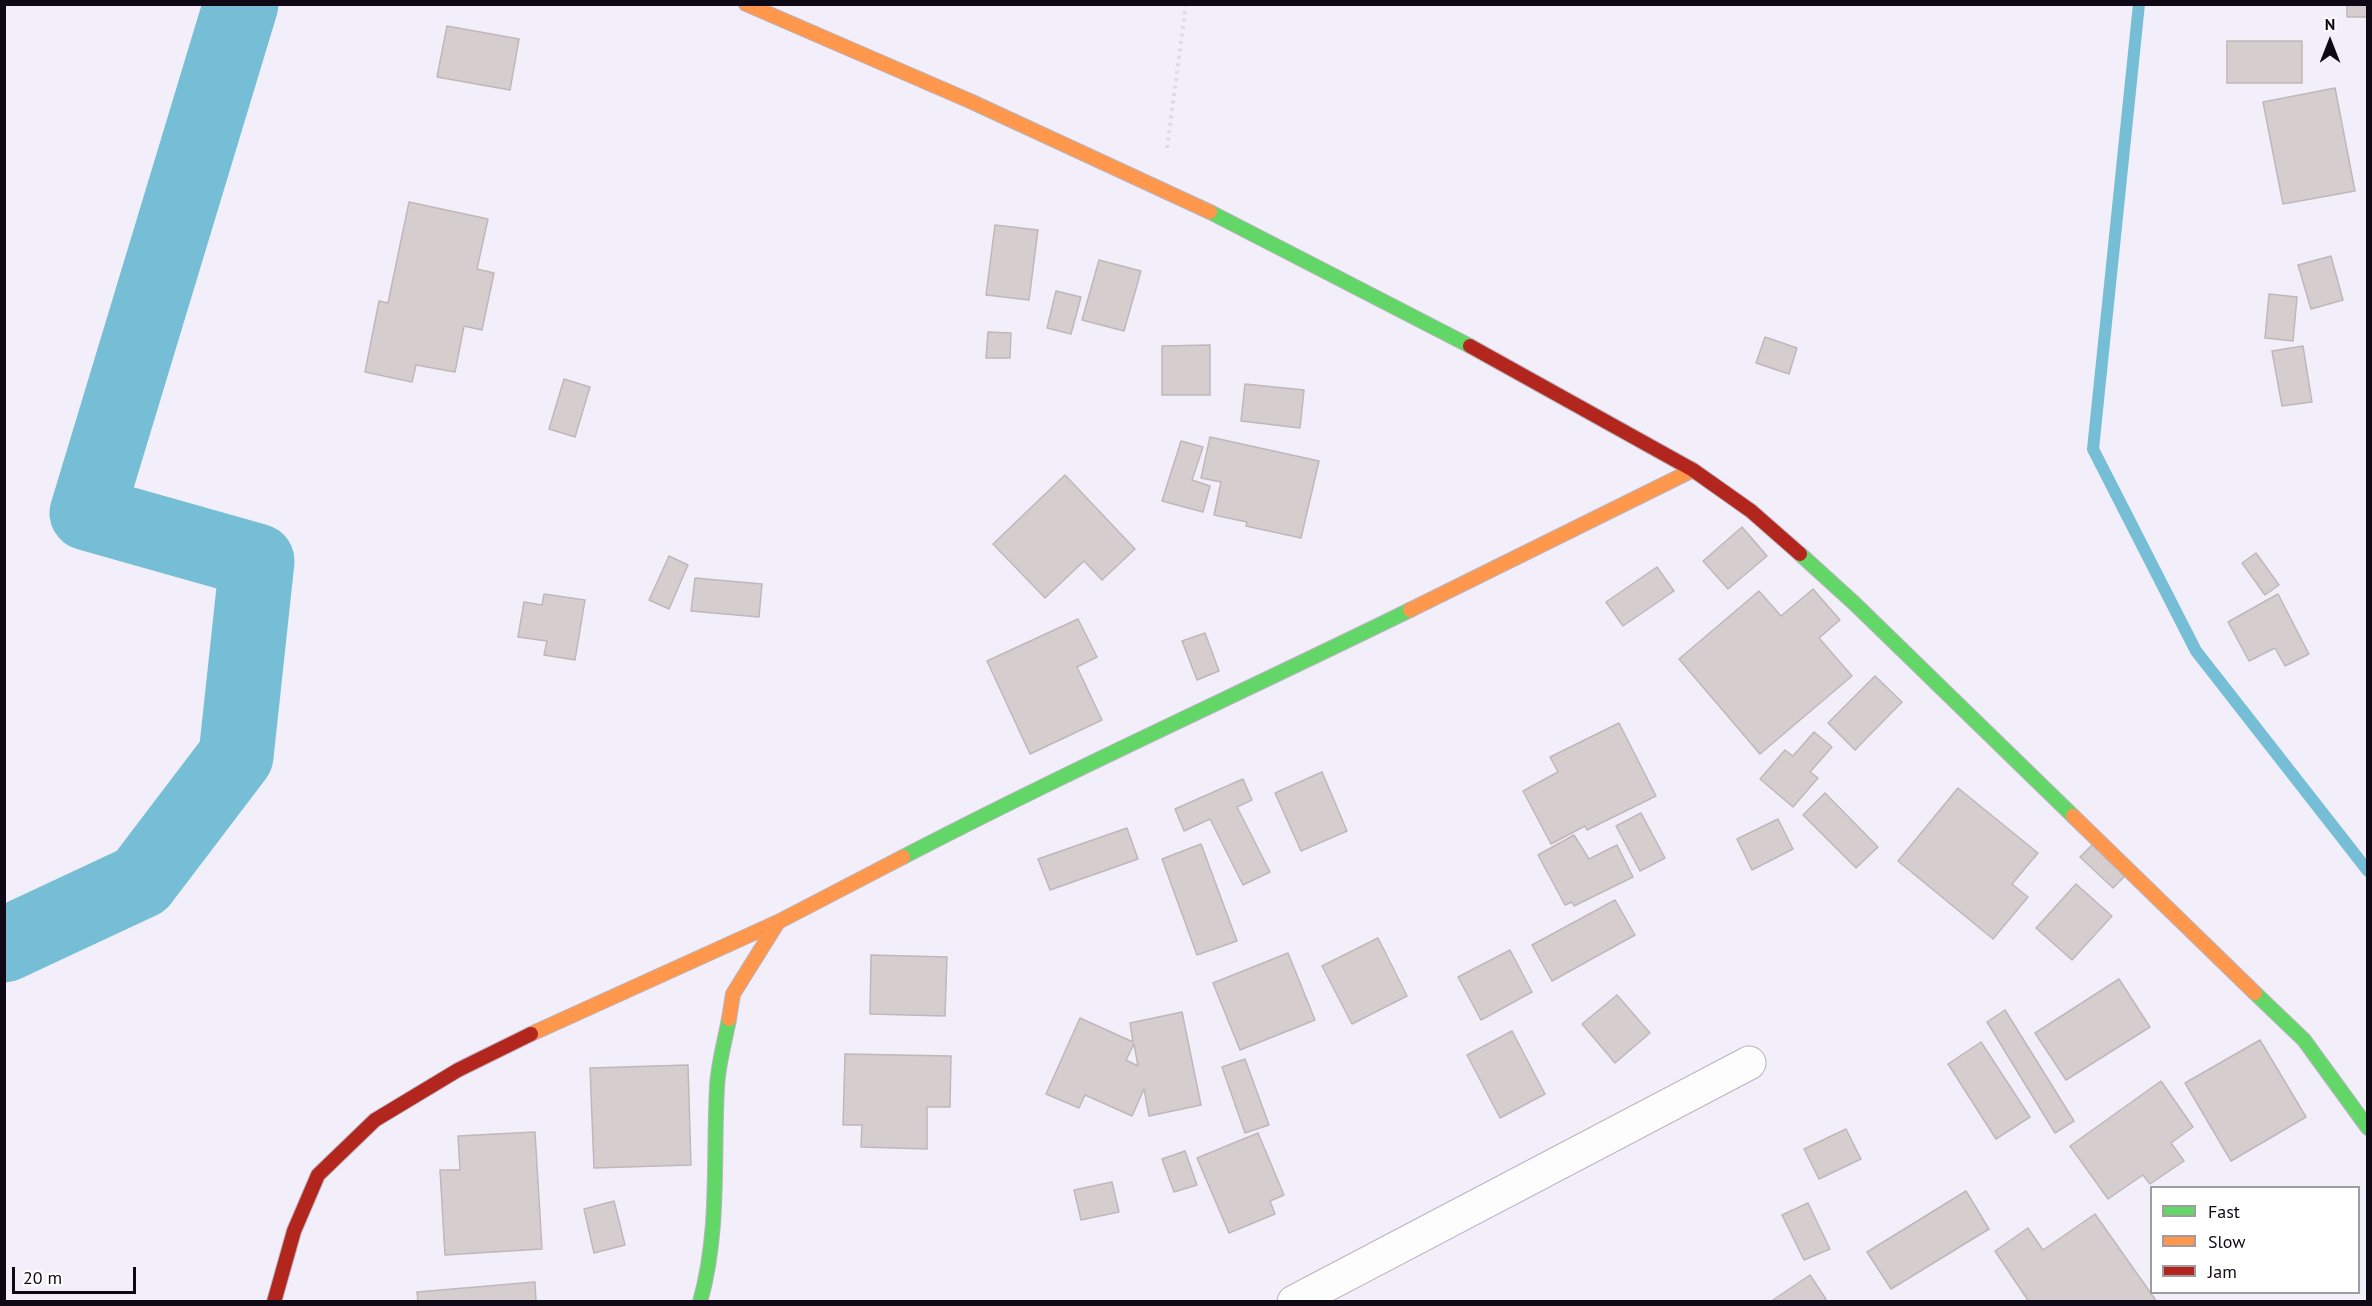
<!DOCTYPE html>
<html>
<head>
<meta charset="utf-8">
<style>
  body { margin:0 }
  #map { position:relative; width:2372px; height:1306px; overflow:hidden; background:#f3effa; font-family:"PT Sans",sans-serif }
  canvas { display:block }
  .frame { position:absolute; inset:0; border:6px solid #0e0915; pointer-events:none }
  .legend { position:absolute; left:2150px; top:1186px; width:210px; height:108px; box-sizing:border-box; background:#fff; border:2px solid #9f9da1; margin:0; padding:8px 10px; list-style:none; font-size:18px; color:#0e0915 }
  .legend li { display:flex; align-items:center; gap:12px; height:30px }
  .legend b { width:30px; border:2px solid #9f9da1 }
  .north { position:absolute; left:2300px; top:12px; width:60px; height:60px; -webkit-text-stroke:4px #fff; paint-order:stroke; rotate:0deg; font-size:16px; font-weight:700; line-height:24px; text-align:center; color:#0e0915 }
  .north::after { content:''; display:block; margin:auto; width:21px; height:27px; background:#0e0915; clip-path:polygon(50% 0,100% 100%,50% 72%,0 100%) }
  .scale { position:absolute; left:12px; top:1267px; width:124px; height:27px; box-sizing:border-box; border:3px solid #0e0915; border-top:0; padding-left:8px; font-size:18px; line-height:21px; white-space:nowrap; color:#0e0915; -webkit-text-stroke:4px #fff; paint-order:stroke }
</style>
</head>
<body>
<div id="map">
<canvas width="2372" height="1306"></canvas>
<div class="frame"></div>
<ul class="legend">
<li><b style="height:8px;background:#63d668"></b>Fast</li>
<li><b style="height:8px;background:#ff974d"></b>Slow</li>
<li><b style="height:8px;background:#b3261e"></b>Jam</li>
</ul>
<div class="north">N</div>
<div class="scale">20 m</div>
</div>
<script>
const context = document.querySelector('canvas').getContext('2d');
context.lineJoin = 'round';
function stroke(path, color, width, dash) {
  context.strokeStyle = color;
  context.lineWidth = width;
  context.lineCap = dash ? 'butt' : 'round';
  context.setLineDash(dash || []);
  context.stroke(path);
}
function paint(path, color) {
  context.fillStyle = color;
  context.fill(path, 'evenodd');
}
stroke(new Path2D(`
  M 2139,4 L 2093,449 L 2196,651 L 2368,871`), '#75bed5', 12);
stroke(new Path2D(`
  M 4,945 L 141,881 L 236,756 L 257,561 L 87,513 L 241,4`), '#75bed5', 75);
const building = new Path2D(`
  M 2347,4 L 2368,4 L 2368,17 L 2347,17 Z
  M 447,26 L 519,39 L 510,90 L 437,77 Z
  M 2227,41 L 2302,41 L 2302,83 L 2227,83 Z
  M 2335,88 L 2355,191 L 2283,204 L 2263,102 Z
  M 409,202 L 488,219 L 477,269 L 494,273 L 482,330 L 464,326 L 455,372 L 416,365 L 412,382 L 365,372 L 379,301 L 388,303 Z
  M 995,225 L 1038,230 L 1029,300 L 986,295 Z
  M 2331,256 L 2343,300 L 2311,309 L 2298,265 Z
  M 1099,260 L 1141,271 L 1124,331 L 1082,320 Z
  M 1056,291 L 1081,297 L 1071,334 L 1047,328 Z
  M 2269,294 L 2297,297 L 2293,341 L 2265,338 Z
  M 988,332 L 1011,333 L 1010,358 L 986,358 Z
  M 1765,337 L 1797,348 L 1789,374 L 1756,363 Z
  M 1210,345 L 1210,395 L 1162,395 L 1162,346 Z
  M 2303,346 L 2312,402 L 2282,406 L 2272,351 Z
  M 564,379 L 590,387 L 575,437 L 549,429 Z
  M 1245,384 L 1304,390 L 1300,428 L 1241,421 Z
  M 1210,437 L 1319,461 L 1301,538 L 1246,526 L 1247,522 L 1214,515 L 1221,482 L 1201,478 Z
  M 1181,441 L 1203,447 L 1192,480 L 1210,486 L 1203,512 L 1162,501 Z
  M 1065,475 L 1135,549 L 1102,580 L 1084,561 L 1045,598 L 993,544 Z
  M 1742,527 L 1767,556 L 1728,589 L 1703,561 Z
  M 2256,553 L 2279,585 L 2265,595 L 2242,563 Z
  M 669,556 L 688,565 L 669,609 L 649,600 Z
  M 1657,567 L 1674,591 L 1623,626 L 1606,602 Z
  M 695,578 L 762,584 L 759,617 L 691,611 Z
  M 1813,589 L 1840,620 L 1819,638 L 1852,676 L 1760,754 L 1679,659 L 1759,591 L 1781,616 Z
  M 544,594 L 585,600 L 575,660 L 544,655 L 547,641 L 518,637 L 524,602 L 542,605 Z
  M 2278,594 L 2309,654 L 2285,666 L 2275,648 L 2249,661 L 2228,622 Z
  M 1078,619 L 1097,657 L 1077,667 L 1102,720 L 1030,754 L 987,661 Z
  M 1205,633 L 1219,671 L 1197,680 L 1182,641 Z
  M 1875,676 L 1902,702 L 1855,750 L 1828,723 Z
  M 1619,723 L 1656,796 L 1587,830 L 1585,826 L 1551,844 L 1523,791 L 1558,772 L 1550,757 Z
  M 1814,732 L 1832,747 L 1810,772 L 1818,778 L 1793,807 L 1760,779 L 1785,750 L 1793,756 Z
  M 1322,772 L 1347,831 L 1301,851 L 1275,793 Z
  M 1243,779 L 1252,800 L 1237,807 L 1270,872 L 1243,885 L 1210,819 L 1184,831 L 1175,809 Z
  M 1958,788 L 2038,853 L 2012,884 L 2028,897 L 1993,939 L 1898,861 Z
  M 1825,793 L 1878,847 L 1856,868 L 1803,815 Z
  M 1641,813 L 1665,858 L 1640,871 L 1616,826 Z
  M 1778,819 L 1793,849 L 1752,870 L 1737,839 Z
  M 1127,828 L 1138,859 L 1050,890 L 1038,859 Z
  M 1574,835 L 1589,859 L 1617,845 L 1633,877 L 1574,906 L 1572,902 L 1565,905 L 1538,855 Z
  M 2097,840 L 2130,871 L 2113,888 L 2080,857 Z
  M 1201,844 L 1237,941 L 1197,955 L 1162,859 Z
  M 2076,884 L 2112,916 L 2072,960 L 2036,928 Z
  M 1615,900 L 1635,935 L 1552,981 L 1532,945 Z
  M 1378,938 L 1407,996 L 1352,1024 L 1322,966 Z
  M 1510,950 L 1532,992 L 1481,1020 L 1458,977 Z
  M 1288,953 L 1315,1020 L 1240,1050 L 1213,983 Z
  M 871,955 L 947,957 L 945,1016 L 870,1014 Z
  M 2119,979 L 2150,1027 L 2066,1080 L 2035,1033 Z
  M 1617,995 L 1650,1033 L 1615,1063 L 1582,1024 Z
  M 2005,1010 L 2074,1121 L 2055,1133 L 1987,1022 Z
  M 1182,1012 L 1201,1105 L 1149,1116 L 1144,1089 L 1132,1116 L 1085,1095 L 1079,1108 L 1046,1094 L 1080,1018 L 1133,1042 L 1130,1023 ZM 1134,1044 L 1138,1066 L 1126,1060 Z
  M 1512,1031 L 1545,1094 L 1500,1118 L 1467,1055 Z
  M 2260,1040 L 2306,1117 L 2231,1161 L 2185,1083 Z
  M 1981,1042 L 2030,1117 L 1996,1139 L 1948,1064 Z
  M 845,1054 L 951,1056 L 950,1107 L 927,1107 L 927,1149 L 861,1147 L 862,1125 L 843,1125 Z
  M 1245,1059 L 1269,1125 L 1245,1133 L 1222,1067 Z
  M 688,1065 L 691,1165 L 594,1168 L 590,1068 Z
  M 2161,1081 L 2193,1127 L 2171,1143 L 2184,1161 L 2150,1184 L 2143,1175 L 2108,1199 L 2070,1146 Z
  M 1846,1129 L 1861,1159 L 1819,1179 L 1804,1149 Z
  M 535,1132 L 542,1249 L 445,1255 L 440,1170 L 460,1170 L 458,1136 Z
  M 1258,1133 L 1284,1195 L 1270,1201 L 1275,1214 L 1229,1233 L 1197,1158 Z
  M 1185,1151 L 1197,1185 L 1174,1192 L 1162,1159 Z
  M 1112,1182 L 1119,1212 L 1081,1220 L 1074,1190 Z
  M 1966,1191 L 1989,1229 L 1891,1289 L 1867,1252 Z
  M 614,1201 L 625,1245 L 594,1253 L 584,1209 Z
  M 1808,1203 L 1830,1249 L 1804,1260 L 1782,1215 Z
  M 2095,1214 L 2157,1302 L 2029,1302 L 1995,1251 L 2028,1228 L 2043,1250 Z
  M 1810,1275 L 1826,1299 L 1822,1302 L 1770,1302 Z
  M 535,1282 L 536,1302 L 418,1302 L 417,1292 Z`);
paint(building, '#d5cdce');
stroke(building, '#bfb7b9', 1.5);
const street = new Path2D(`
  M 1294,1302 L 1749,1063`);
const fast = new Path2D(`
  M 1210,212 L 1470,346
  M 1800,554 L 1854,603 L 2073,816
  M 903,857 C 1070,770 1241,693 1410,610
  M 2255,993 L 2304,1040 L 2368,1128
  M 700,1302 C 720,1232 713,1159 717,1087 C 718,1064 725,1041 729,1019`);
const slow = new Path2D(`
  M 746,4 L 970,101 L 1210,212
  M 1410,610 L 1693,470
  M 2073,816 L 2255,993
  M 729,1019 L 733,994 L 778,922 L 903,857
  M 531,1034 L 778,922`);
const jam = new Path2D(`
  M 1470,346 L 1693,470 L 1751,511 L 1800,554
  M 274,1302 L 294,1231 L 318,1175 L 375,1120 L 458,1070 L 531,1034`);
stroke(street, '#b8b4bf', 35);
stroke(fast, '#b8b4bf', 16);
stroke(slow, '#b8b4bf', 16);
stroke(jam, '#b8b4bf', 16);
stroke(new Path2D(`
  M 1167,148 L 1186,4`), '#dedce0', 4, [3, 4.5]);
stroke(street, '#fdfdfe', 33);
stroke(fast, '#63d668', 14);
stroke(slow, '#ff974d', 14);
stroke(jam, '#b3261e', 14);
</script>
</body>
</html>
